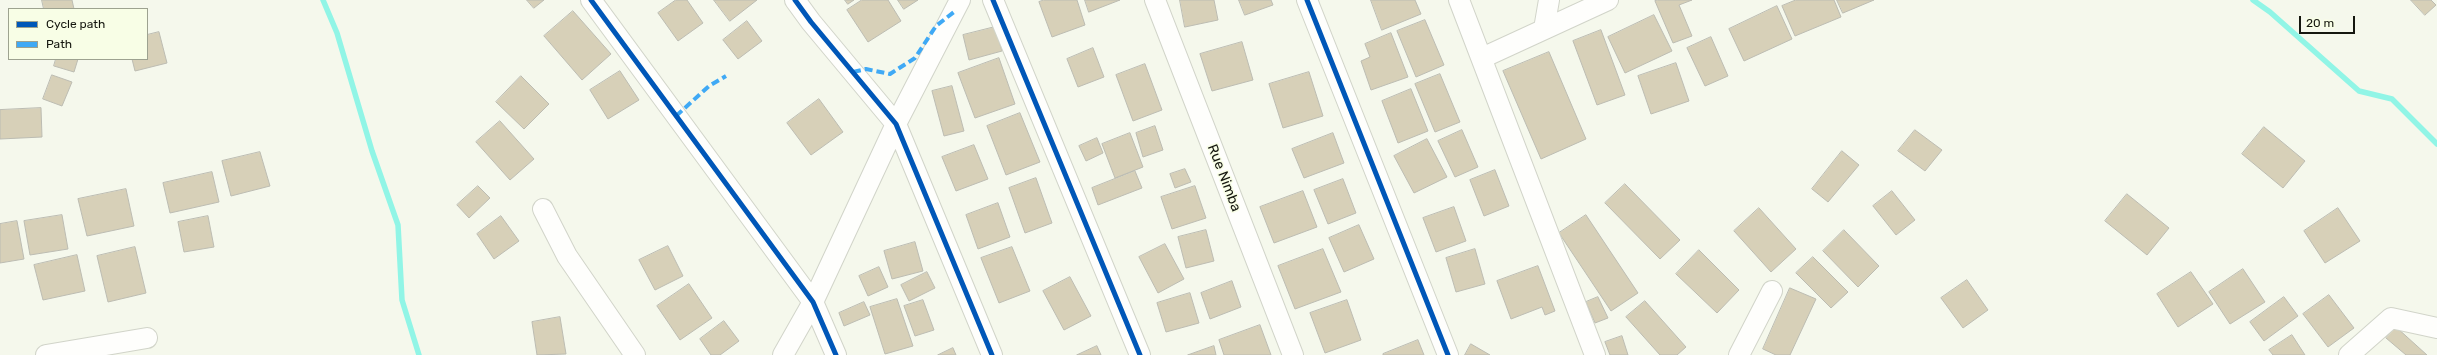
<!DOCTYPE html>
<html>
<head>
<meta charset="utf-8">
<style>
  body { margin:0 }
  #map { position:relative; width:2437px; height:355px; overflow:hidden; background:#f5f8ec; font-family:Rubik,sans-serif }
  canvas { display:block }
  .legend { position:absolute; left:8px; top:8px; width:140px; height:52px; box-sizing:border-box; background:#f8fee6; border:1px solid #9da290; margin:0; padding:5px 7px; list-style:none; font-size:12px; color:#15170f }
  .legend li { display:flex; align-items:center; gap:8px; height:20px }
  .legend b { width:20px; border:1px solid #9da290 }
  .scale { position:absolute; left:2299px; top:16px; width:56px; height:18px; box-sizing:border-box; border:2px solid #15170f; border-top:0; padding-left:5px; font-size:12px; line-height:14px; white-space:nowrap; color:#15170f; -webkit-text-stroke:3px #f8fee6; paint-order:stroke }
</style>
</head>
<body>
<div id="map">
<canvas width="2437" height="355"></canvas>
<ul class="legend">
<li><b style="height:5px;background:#0057b8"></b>Cycle path</li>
<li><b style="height:5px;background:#3fa9f5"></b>Path</li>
</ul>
<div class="scale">20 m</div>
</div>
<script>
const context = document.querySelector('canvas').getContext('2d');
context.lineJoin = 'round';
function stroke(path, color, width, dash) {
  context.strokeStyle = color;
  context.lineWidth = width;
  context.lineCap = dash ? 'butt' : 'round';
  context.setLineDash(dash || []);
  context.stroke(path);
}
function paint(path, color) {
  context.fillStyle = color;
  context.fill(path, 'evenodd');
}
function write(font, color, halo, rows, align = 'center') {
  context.font = font + ' Rubik,sans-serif';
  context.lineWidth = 3;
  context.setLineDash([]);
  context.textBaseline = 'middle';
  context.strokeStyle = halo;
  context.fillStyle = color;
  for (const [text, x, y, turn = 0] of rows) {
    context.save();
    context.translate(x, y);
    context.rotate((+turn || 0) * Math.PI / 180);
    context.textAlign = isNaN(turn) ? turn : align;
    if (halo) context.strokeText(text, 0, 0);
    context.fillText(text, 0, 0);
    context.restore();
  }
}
stroke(new Path2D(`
  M 323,0 L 337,33 L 372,151 L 398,225 L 402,300 L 419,355
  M 2253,0 L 2270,12 L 2359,91 L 2392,99 L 2437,144`), '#91f5e6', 5.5);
const building = new Path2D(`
  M 42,0 L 72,0 L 74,9 L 44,9 Z
  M 527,0 L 544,0 L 534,8 Z
  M 676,0 L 687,0 L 703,23 L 678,41 L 658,13 Z
  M 714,0 L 757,0 L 730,21 Z
  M 845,0 L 854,0 L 848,4 Z
  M 862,0 L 888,0 L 901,21 L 868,42 L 847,10 Z
  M 898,0 L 918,0 L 904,9 Z
  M 1044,0 L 1077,0 L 1085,25 L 1052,37 L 1039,2 Z
  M 1085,0 L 1120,0 L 1089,12 Z
  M 1180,0 L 1214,0 L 1218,20 L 1185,27 Z
  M 1239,0 L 1271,0 L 1273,5 L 1245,15 Z
  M 1371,0 L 1415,0 L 1421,14 L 1382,30 Z
  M 1658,0 L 1692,0 L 1679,5 L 1692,36 L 1673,43 L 1655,1 Z
  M 1796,0 L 1834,0 L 1841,17 L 1795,36 L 1782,6 Z
  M 1837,0 L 1874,0 L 1843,13 Z
  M 2411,0 L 2431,0 L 2436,5 L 2425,15 Z
  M 1777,6 L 1792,39 L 1744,61 L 1729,29 Z
  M 573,11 L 611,54 L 582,80 L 544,36 Z
  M 1654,15 L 1672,51 L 1625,73 L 1608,37 Z
  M 1425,20 L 1444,65 L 1416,77 L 1397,31 Z
  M 747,21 L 762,41 L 738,59 L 723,40 Z
  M 995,27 L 1002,51 L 969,60 L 963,35 Z
  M 1601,30 L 1625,95 L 1597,105 L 1573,41 Z
  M 159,32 L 167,63 L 135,71 L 132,59 L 147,59 L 147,35 Z
  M 1391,33 L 1408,77 L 1371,90 L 1361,61 L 1370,57 L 1365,44 Z
  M 1711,37 L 1728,76 L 1705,86 L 1687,48 Z
  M 1242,42 L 1253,80 L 1212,91 L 1200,54 Z
  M 1093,48 L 1104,77 L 1078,87 L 1067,59 Z
  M 1549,52 L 1586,139 L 1541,159 L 1503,71 Z
  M 999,58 L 1015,104 L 975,118 L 958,73 Z
  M 56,59 L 78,59 L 74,72 L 54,66 Z
  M 1676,63 L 1689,101 L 1651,114 L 1638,76 Z
  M 1145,64 L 1162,110 L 1133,121 L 1116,75 Z
  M 620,71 L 639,100 L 608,119 L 590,90 Z
  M 1309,72 L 1323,116 L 1283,128 L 1269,84 Z
  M 1440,74 L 1460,122 L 1435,132 L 1415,84 Z
  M 52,75 L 72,82 L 62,106 L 43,99 Z
  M 521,76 L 549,104 L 524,129 L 496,102 Z
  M 952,86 L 964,131 L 944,136 L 932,91 Z
  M 1411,89 L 1428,131 L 1398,143 L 1382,101 Z
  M 819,99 L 843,132 L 811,155 L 787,123 Z
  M 41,108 L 42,137 L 0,139 L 0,110 Z
  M 1020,113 L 1040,162 L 1006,175 L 987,126 Z
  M 500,121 L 534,159 L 510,180 L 476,142 Z
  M 1155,126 L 1163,150 L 1143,157 L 1136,133 Z
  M 2264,127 L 2305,161 L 2283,188 L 2242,154 Z
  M 1462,130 L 1478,167 L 1455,177 L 1438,141 Z
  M 1915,130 L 1942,150 L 1925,171 L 1898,151 Z
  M 1130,133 L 1143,167 L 1115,178 L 1102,144 Z
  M 1333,133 L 1344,163 L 1304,178 L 1292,149 Z
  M 1097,138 L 1103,153 L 1086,161 L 1079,146 Z
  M 1427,139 L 1447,177 L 1414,193 L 1394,156 Z
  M 974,145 L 988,179 L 956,191 L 942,157 Z
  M 1842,151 L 1859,165 L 1828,202 L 1812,189 Z
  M 260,152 L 270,186 L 231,196 L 222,161 Z
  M 1185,169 L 1191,182 L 1175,188 L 1170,174 Z
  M 1495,170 L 1509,206 L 1484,216 L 1470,180 Z
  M 1135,171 L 1142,188 L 1098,205 L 1092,188 Z
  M 212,172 L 219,202 L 170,213 L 163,183 Z
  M 1036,178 L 1052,223 L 1025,233 L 1009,188 Z
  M 1343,179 L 1356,213 L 1328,224 L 1314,190 Z
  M 1625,184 L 1680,240 L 1660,259 L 1605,203 Z
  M 478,186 L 490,198 L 469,218 L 457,205 Z
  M 1195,186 L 1206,218 L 1172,229 L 1161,197 Z
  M 126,189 L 134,226 L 87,236 L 78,199 Z
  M 1303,191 L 1317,227 L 1274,243 L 1260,207 Z
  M 1892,191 L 1915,220 L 1896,235 L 1873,206 Z
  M 2127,194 L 2169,228 L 2147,255 L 2105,221 Z
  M 998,203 L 1010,237 L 978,249 L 966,215 Z
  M 1454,207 L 1466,241 L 1436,252 L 1423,218 Z
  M 1759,208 L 1796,249 L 1771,272 L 1734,231 Z
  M 2338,208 L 2360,241 L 2325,263 L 2304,231 Z
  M 62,215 L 68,249 L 30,255 L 24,221 Z
  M 1586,215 L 1638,293 L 1611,311 L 1559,233 Z
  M 208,216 L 214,247 L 184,252 L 178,222 Z
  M 501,216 L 519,241 L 494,259 L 477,234 Z
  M 17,221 L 24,259 L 0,263 L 0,224 Z
  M 1359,225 L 1374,259 L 1344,272 L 1329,238 Z
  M 1206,230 L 1214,261 L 1186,268 L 1178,237 Z
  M 1844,230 L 1879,266 L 1858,287 L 1823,251 Z
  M 915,242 L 923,271 L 892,279 L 884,251 Z
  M 1165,244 L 1184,279 L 1158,293 L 1139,257 Z
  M 668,246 L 683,276 L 655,290 L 639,260 Z
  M 135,247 L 146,293 L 108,302 L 97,256 Z
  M 1012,247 L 1030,291 L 999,303 L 981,258 Z
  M 1323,249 L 1341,292 L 1295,309 L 1278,266 Z
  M 1475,249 L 1485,284 L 1456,292 L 1446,258 Z
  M 1699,250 L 1739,290 L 1717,313 L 1676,274 Z
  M 77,255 L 85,291 L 43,300 L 34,265 Z
  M 1813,257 L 1848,292 L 1831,308 L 1796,273 Z
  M 1538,266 L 1555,311 L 1545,315 L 1542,307 L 1511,319 L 1497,281 Z
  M 879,267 L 888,287 L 868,296 L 859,276 Z
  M 2243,269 L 2265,302 L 2230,324 L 2209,292 Z
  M 927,272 L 935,288 L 909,301 L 901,285 Z
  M 2191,272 L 2213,304 L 2178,327 L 2157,294 Z
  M 1070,277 L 1091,316 L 1064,330 L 1043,291 Z
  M 1967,280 L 1988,310 L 1963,328 L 1941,298 Z
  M 1232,281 L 1241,307 L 1210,319 L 1201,293 Z
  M 689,284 L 712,318 L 680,340 L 657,306 Z
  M 1790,288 L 1816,299 L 1790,355 L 1776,355 L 1763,349 Z
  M 1190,293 L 1199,323 L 1166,332 L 1157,303 Z
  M 2329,295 L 2354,328 L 2328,347 L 2303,314 Z
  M 1598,297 L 1608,318 L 1595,323 L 1586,302 Z
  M 2284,297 L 2298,316 L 2264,341 L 2250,322 Z
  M 897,299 L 913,346 L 885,354 L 870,307 Z
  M 923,300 L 934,330 L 915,336 L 904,306 Z
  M 1347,300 L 1361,340 L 1325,353 L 1310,313 Z
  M 1645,301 L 1686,347 L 1677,355 L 1660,355 L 1626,317 Z
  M 864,302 L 870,315 L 844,326 L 839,313 Z
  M 560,317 L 566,354 L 537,355 L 532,322 Z
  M 724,321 L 739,341 L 720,355 L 711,355 L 700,339 Z
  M 1260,325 L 1271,355 L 1224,355 L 1219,340 Z
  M 2396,327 L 2427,355 L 2406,355 L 2386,338 Z
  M 2292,335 L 2305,355 L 2273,355 L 2269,350 Z
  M 1622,336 L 1628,355 L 1610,355 L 1605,342 Z
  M 1418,340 L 1424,355 L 1383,355 L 1383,354 Z
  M 1471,344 L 1490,355 L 1465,355 Z
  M 1097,346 L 1101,355 L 1077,355 Z
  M 1214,346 L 1216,355 L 1188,355 Z
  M 953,348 L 956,355 L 938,355 Z`);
paint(building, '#d7d0b8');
stroke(building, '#bcbcb2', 1);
const minor = new Path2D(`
  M 591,0 L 813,302 L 836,355
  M 795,0 L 811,22 L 896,124 L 992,355
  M 993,0 L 1140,355
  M 1155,0 L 1293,355
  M 1307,0 L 1448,355
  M 1459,0 L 1595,355
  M 1544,29 L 1549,0
  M 1482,58 L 1608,0
  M 543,209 L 567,256 L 635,355
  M 46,355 L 147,338
  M 783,355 L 813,302 L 896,124 L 960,0
  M 1739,355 L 1772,291
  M 2349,355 L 2391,318 L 2437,328`);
stroke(minor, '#d1d4c9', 22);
stroke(minor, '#fefefc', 20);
stroke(new Path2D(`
  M 853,72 L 866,69 L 890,74 L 915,58 L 936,26 L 954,12
  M 676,116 L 709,86 L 726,76`), '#3fa9f5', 4, [8, 4]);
stroke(new Path2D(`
  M 591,0 L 813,302 L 836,355
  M 795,0 L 811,22 L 896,124 L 992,355
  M 993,0 L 1140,355
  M 1307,0 L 1448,355`), '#0057b8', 5);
write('14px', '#15170f', '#f8fee6', [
  ["Rue Nimba",1224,178,69]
]);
</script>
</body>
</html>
